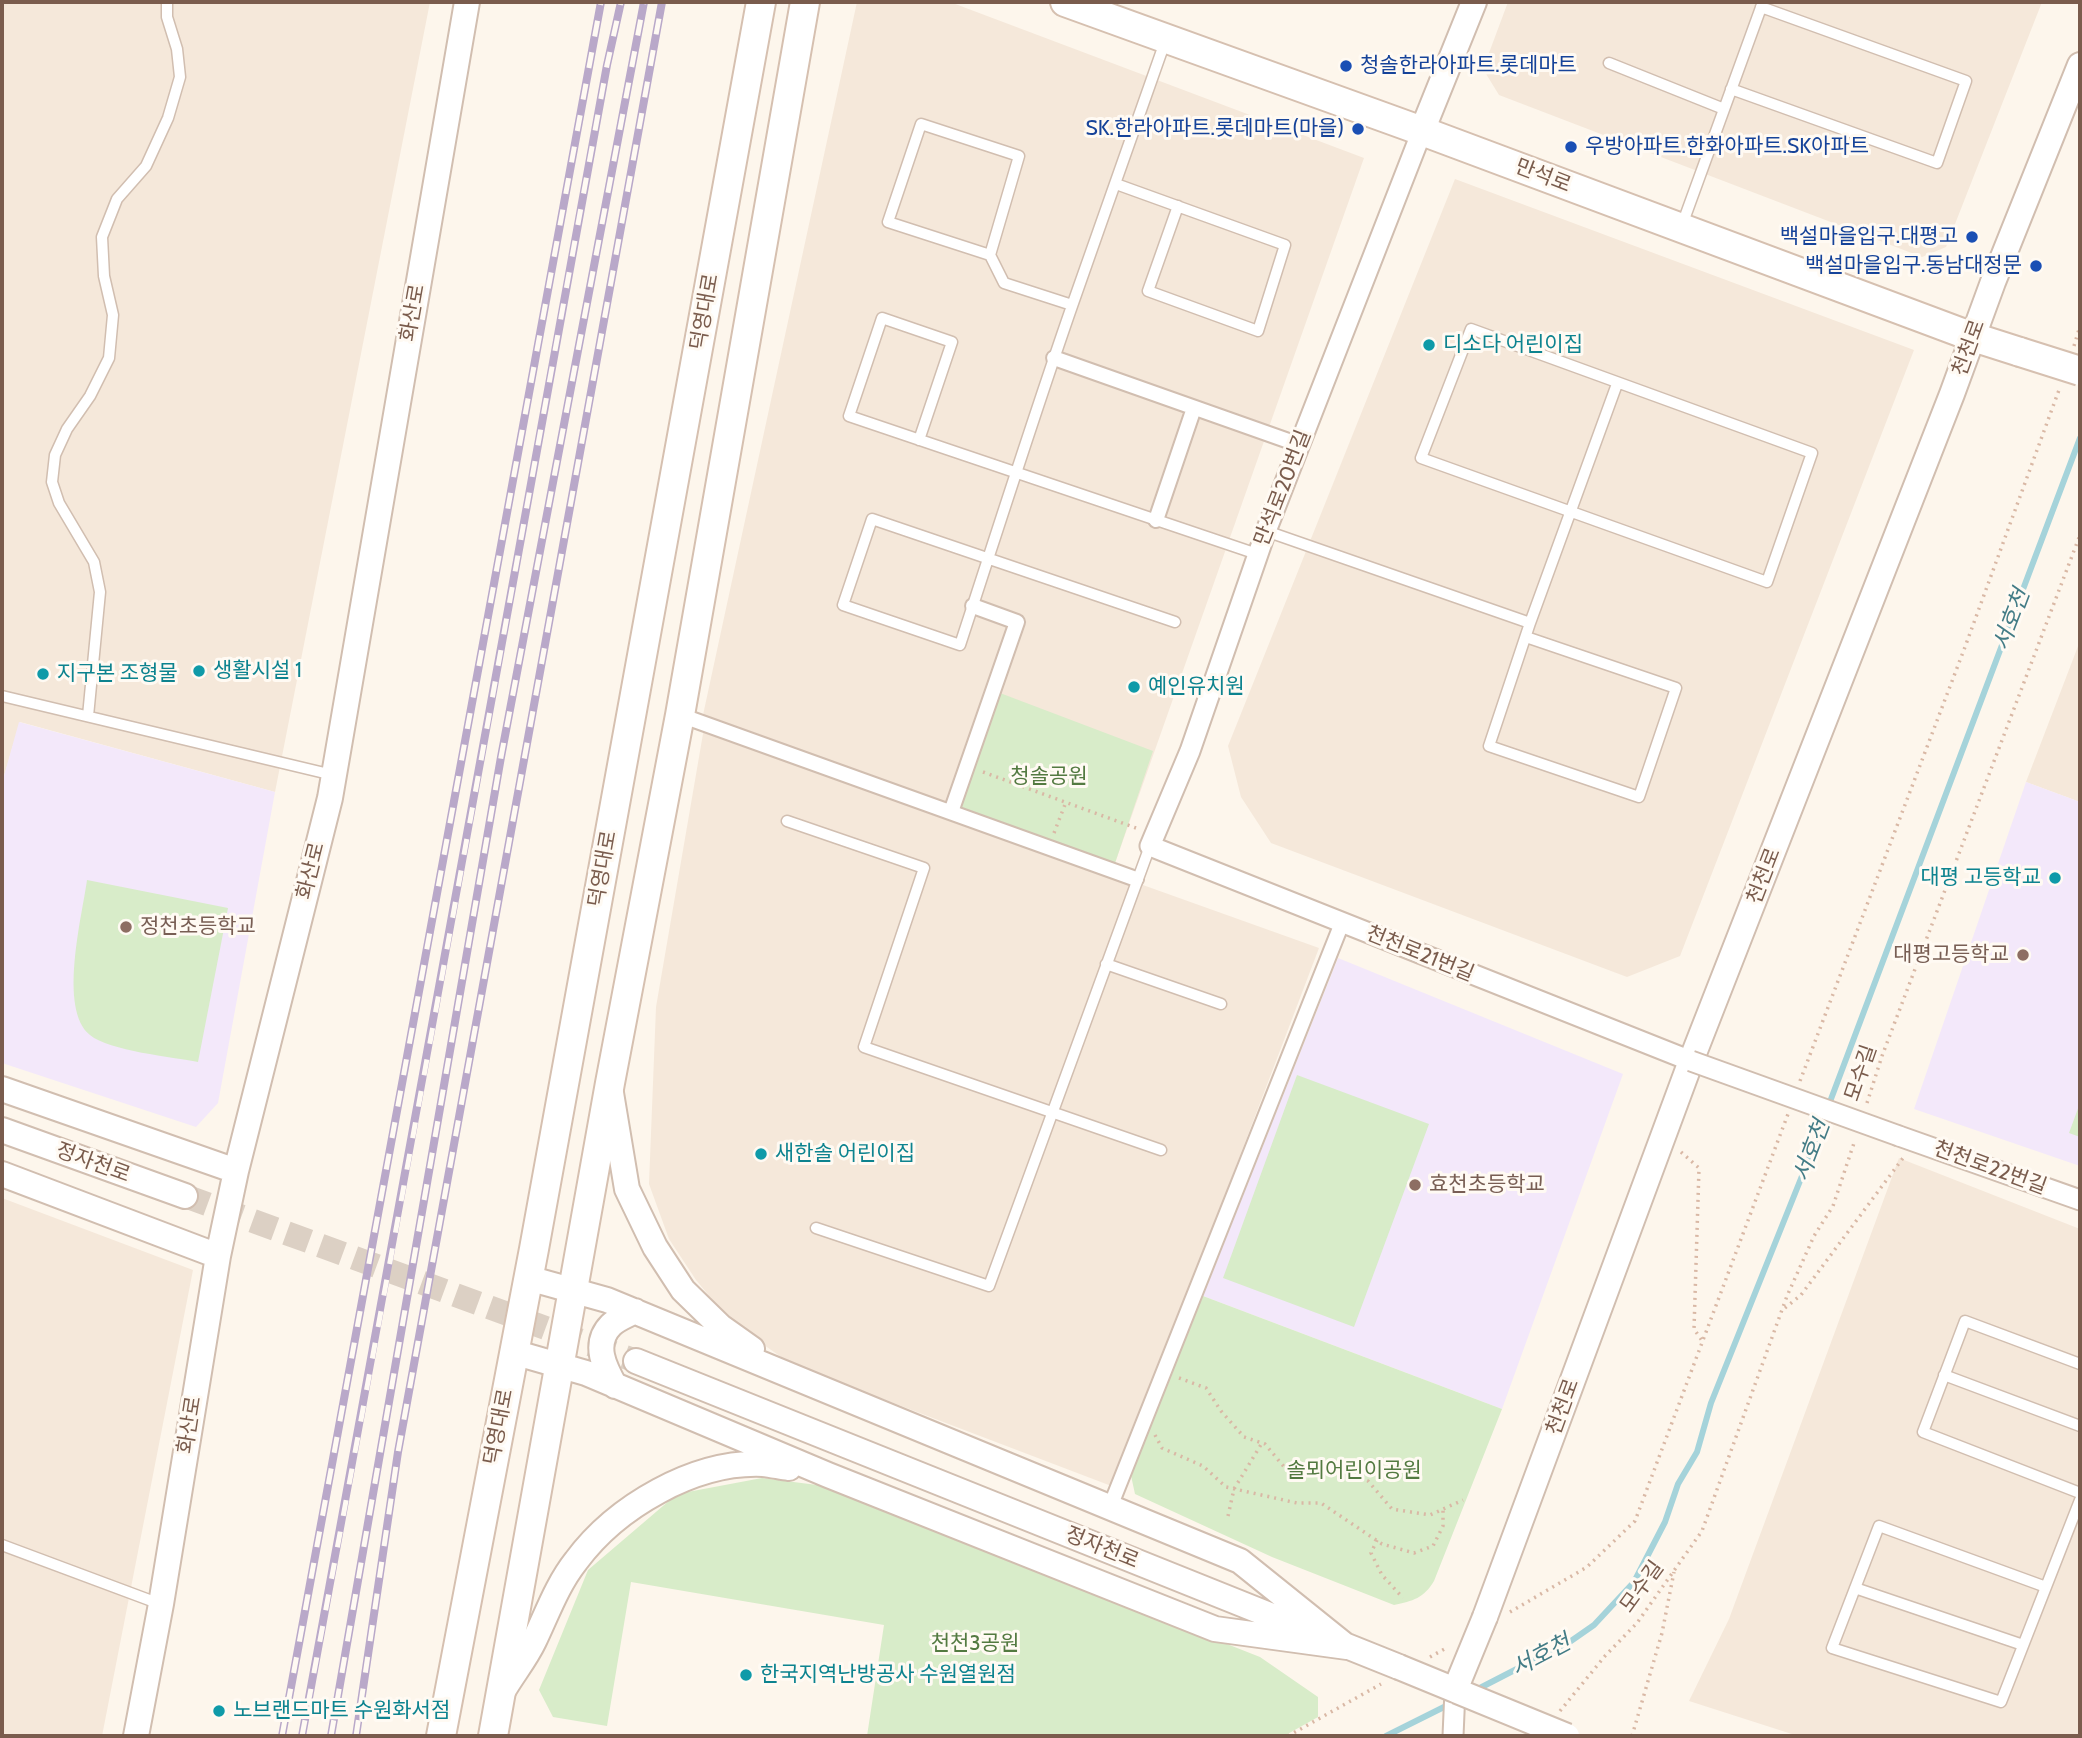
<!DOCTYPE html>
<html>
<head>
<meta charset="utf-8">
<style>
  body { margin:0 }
  #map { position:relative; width:2082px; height:1738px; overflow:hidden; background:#fdf6ec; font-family:Cabin,sans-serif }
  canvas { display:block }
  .frame { position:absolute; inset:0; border:4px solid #7a5c4d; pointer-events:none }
</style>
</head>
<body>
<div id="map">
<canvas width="2082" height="1738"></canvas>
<div class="frame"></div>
</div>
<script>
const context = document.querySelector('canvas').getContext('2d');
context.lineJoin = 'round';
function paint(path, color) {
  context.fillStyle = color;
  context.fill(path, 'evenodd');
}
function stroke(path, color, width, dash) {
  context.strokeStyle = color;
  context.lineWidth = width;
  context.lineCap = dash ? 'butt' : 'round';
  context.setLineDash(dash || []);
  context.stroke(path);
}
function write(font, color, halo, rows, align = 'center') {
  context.font = font + ' Cabin,"Noto Sans KR",sans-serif';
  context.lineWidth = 6;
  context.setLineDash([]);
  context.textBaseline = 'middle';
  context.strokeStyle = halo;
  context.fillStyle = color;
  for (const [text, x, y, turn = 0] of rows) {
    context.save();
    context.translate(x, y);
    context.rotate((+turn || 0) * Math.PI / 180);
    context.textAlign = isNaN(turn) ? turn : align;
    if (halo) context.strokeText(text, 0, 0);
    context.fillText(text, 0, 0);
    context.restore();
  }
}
paint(new Path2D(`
  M 2,2 L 430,2 L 275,792 L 20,722 L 2,783 Z
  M 857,2 L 950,2 L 1364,158 L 1114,866 L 703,715 Z
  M 1508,2 L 2042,2 L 1946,247 L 1922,257 L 1499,95 L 1483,69 Z
  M 1455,179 L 1914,350 L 1680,956 L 1627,977 L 1271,843 L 1241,797 L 1228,746 Z
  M 2080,641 L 2080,802 L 2026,782 Z
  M 704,728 L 1319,948 L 1114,1487 L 791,1364 L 730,1321 L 696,1280 L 669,1239 L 649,1184 L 656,1007 Z
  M 1899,1158 L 2080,1229 L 2080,1736 L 1798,1736 L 1689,1701 L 1729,1619 Z
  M 2,1198 L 193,1270 L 102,1736 L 2,1736 Z`), '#f5e8da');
paint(new Path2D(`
  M 19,722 L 275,792 L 218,1103 L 196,1127 L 2,1063 L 2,783 Z
  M 2026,782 L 2080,802 L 2080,1166 L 1914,1109 Z
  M 1338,958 L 1623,1074 L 1502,1409 L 1203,1296 Z`), '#f3e8fa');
paint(new Path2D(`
  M 1000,693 L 1153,751 L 1114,866 L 956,808 Z
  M 87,880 L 228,908 L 198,1062 C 173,1057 109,1051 90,1035 C 58,1009 82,917 87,880 Z
  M 1297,1075 L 1429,1124 L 1354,1327 L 1223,1278 Z
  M 2080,1103 L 2080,1137 L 2069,1133 Z
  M 1203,1296 L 1502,1409 L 1434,1581 C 1424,1598 1413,1601 1394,1605 L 1272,1557 L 1135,1494 L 1130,1471 Z
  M 762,1478 L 825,1486 L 1260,1657 L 1318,1697 L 1318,1717 L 1284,1736 L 867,1736 L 884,1625 L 631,1582 L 607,1726 L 553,1717 L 539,1690 L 588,1570 L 677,1494 Z`), '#d8ecc9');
stroke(new Path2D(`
  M 1474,1691 L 1571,1641 L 1594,1625 L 1634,1582 L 1665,1522 L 1678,1484 L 1697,1452 L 1711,1403 L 1802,1176 L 2080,438
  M 1386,1736 L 1452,1703`), '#a5d3da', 6);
stroke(new Path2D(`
  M 185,1196 L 636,1361`), '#dcd0c4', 24, [24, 12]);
const service = new Path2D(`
  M 1166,39 C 1135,129 1103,217 1072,306 C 1033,418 997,532 960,645 L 843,605 L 872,519 L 1175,622
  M 1609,63 L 1724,109
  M 1731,89 L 1937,163 L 1966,81 L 1761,7
  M 1116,184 L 1285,245 L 1258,331 L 1148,291 L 1178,206
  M 1682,225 L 1763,2
  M 990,255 L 1019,156 L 921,124 L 888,222 L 990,255 L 1004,283 L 1072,305
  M 1471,329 L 1812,453 L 1767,582 L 1421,458 Z
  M 919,440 L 952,342 L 882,318 L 849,416 L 1257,554
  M 1266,531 L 1530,623 L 1489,746 L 1639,797 L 1676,688 L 1526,637
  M 1530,623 L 1617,384
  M 2,696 L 333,775
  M 88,716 L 100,592 L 94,562 L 59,503 L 52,482 L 55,455 L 67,429 L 90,396 L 109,358 L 113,315 L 104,276 L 102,237 L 117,199 L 146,166 L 168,118 L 180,77 L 177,49 L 167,17 L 167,2
  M 787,821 L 924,868 L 864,1047 L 1161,1150
  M 1106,964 L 1221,1004
  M 816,1228 L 989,1286 L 1150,846
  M 2080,1364 L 1965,1321 L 1923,1432 L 2080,1493
  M 1944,1375 L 2080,1426
  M 2,1545 L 160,1604
  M 2046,1587 L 1879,1526 L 1832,1648 L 2001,1702 L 2080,1500
  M 1855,1588 L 2023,1645`);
const pedestrian = new Path2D(`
  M 1054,358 L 1300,445
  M 1156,520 L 1194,408
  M 680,715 L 1136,879
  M 951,812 L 1017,622 L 973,606
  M 1110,1507 L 1342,923`);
const minor = new Path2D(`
  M 1422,131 L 1266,531 L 1190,751 L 1150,846 L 1691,1061
  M 1899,1136 L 2080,1200
  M 1453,1736 L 1455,1690`);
const tertiary = new Path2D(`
  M 1422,131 L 1474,2
  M 2,1089 L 236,1171
  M 611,1093 L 627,1189 L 655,1247 L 683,1290 L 721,1327 L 752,1349
  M 2,1130 L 185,1196
  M 2,1174 L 218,1256
  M 528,1278 L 607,1300 L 1240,1561 L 1347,1647
  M 513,1352 L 586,1373 L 828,1475 L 1215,1629 L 1347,1647
  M 636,1361 L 1399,1667
  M 615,1386 C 605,1368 592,1344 611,1325 C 617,1319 628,1315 635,1311
  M 1485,1617 L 1691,1061 L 1952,394 L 1993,282 L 2080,65
  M 503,1691 C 513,1674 526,1658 534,1641 C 547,1614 557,1585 576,1561 C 616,1507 694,1461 763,1464 C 772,1465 781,1467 789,1468
  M 136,1736 L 161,1604 L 218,1256 L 236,1171 L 330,798 L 467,2`);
const secondary = new Path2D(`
  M 1065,2 L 1422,131 L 1973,337 L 2020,352
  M 441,1736 L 534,1249 L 761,2
  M 493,1736 L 610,1083 L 680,715 L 805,2`);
stroke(service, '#d1beb0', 13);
stroke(pedestrian, '#d1beb0', 18);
stroke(minor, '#d1beb0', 23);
stroke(tertiary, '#d1beb0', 28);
stroke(secondary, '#d6c0b0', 32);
stroke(new Path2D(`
  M 2074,346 L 2080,326
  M 983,772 L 1136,828
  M 1054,833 L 1066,802
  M 1800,1081 L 1965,647 L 2059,390
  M 1867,1103 L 1882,1056 L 2080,535
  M 1681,1152 L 1699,1168 L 1694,1329 L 1703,1342
  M 1785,1308 L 1801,1295 L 1903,1158
  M 1179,1378 L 1206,1388 L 1221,1411 L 1244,1437 L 1265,1444 L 1285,1468 L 1303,1472 L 1322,1465 L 1340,1469 L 1368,1481 L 1392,1509 L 1430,1515 L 1463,1500
  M 1155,1435 L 1162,1448 L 1203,1466 L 1226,1487 L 1297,1503 L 1321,1503 L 1382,1544 L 1414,1553 L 1433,1546 L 1443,1526 L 1443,1509
  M 1228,1516 L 1234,1489 L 1262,1443
  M 1377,1540 L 1371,1553 L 1382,1575 L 1403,1598
  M 1510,1612 L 1587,1567 L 1635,1521 L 1788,1114
  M 1430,1657 L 1448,1647
  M 1560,1711 L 1605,1656 L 1637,1623 L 1702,1531 L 1787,1296 L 1814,1236 L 1833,1206 L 1855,1140
  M 1288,1736 L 1381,1684
  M 1632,1736 L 1662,1633 L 1674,1572`), '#d9b8a5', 3.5, [2, 5]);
stroke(service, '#fff', 10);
stroke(pedestrian, '#fff', 14);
stroke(minor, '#fff', 19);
stroke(tertiary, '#fff', 24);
stroke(secondary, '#fff', 28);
const rail = new Path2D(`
  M 282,1736 L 601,2
  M 302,1736 C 407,1180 505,622 607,65 L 621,2
  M 331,1736 L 501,757 L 644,2
  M 356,1736 L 398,1452 L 662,2`);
stroke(rail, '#b9a8c9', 8);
stroke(rail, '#fffaf3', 5, [16]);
const minorBridge = new Path2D(`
  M 1691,1061 L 1899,1136`);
const tertiaryBridge = new Path2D(`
  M 1399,1667 L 1455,1690 L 1485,1617
  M 1457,1691 L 1567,1736`);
const secondaryBridge = new Path2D(`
  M 2020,352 L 2080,371`);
stroke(minorBridge, '#d1beb0', 23, []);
stroke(tertiaryBridge, '#d1beb0', 28, []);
stroke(secondaryBridge, '#d6c0b0', 32, []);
stroke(minorBridge, '#fff', 19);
stroke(tertiaryBridge, '#fff', 24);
stroke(secondaryBridge, '#fff', 28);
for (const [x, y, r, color] of [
  [1346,66,7,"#1a4fb4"],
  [1358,129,7,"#1a4fb4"],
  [1571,147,7,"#1a4fb4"],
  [1972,237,7,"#1a4fb4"],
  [2036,266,7,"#1a4fb4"],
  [1429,345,7,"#0f9aa8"],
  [199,671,7,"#0f9aa8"],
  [43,674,7,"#0f9aa8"],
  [1134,687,7,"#0f9aa8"],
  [2055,878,7,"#0f9aa8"],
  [126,927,7,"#8d6e63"],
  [2023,955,7,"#8d6e63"],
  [761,1154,7,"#0f9aa8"],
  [1415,1185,7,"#8d6e63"],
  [746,1675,7,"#0f9aa8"],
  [219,1711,7,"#0f9aa8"]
]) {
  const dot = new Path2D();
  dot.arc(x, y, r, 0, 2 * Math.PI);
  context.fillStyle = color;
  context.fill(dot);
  stroke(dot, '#fffaf3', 2.5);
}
write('21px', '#164399', '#fffaf3', [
  ["청솔한라아파트.롯데마트",1360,66,"left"],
  ["SK.한라아파트.롯데마트(마을)",1344,129],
  ["우방아파트.한화아파트.SK아파트",1585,147,"left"],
  ["백설마을입구.대평고",1958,237],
  ["백설마을입구.동남대정문",2022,266]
], 'right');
write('21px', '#7a5c4d', '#fffaf3', [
  ["만석로",1543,176,21],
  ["덕영대로",705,312,-80],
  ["화산로",413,313,-80],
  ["천천로",1969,348,-70],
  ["만석로20번길",1283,488,-69],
  ["덕영대로",603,869,-80],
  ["화산로",311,871,-76],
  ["천천로",1764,876,-69],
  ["천천로21번길",1420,954,22],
  ["모수길",1861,1073,-71],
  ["정자천로",93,1163,20],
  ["천천로22번길",1990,1168,20],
  ["천천로",1563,1407,-70],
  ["화산로",190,1425,-81],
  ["덕영대로",499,1427,-79],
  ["정자천로",1102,1548,22],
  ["모수길",1642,1587,-54]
]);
write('21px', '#0d838f', '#fffaf3', [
  ["디소다 어린이집",1443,345],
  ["생활시설 1",213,671],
  ["지구본 조형물",57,674],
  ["예인유치원",1148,687],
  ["대평 고등학교",2041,878,"right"],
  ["새한솔 어린이집",775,1154],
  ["한국지역난방공사 수원열원점",760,1675],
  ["노브랜드마트 수원화서점",233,1711]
], 'left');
write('21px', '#537a41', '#fffaf3', [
  ["청솔공원",1049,777],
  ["솔뫼어린이공원",1354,1471],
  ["천천3공원",975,1644]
]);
write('21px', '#785e54', '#fffaf3', [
  ["정천초등학교",140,927],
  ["대평고등학교",2009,955,"right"],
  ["효천초등학교",1429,1185]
], 'left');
write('italic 23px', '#437c86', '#fffaf3', [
  ["서호천",2012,620,-69],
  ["서호천",1812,1151,-69],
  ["서호천",1541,1656,-28]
]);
</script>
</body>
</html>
